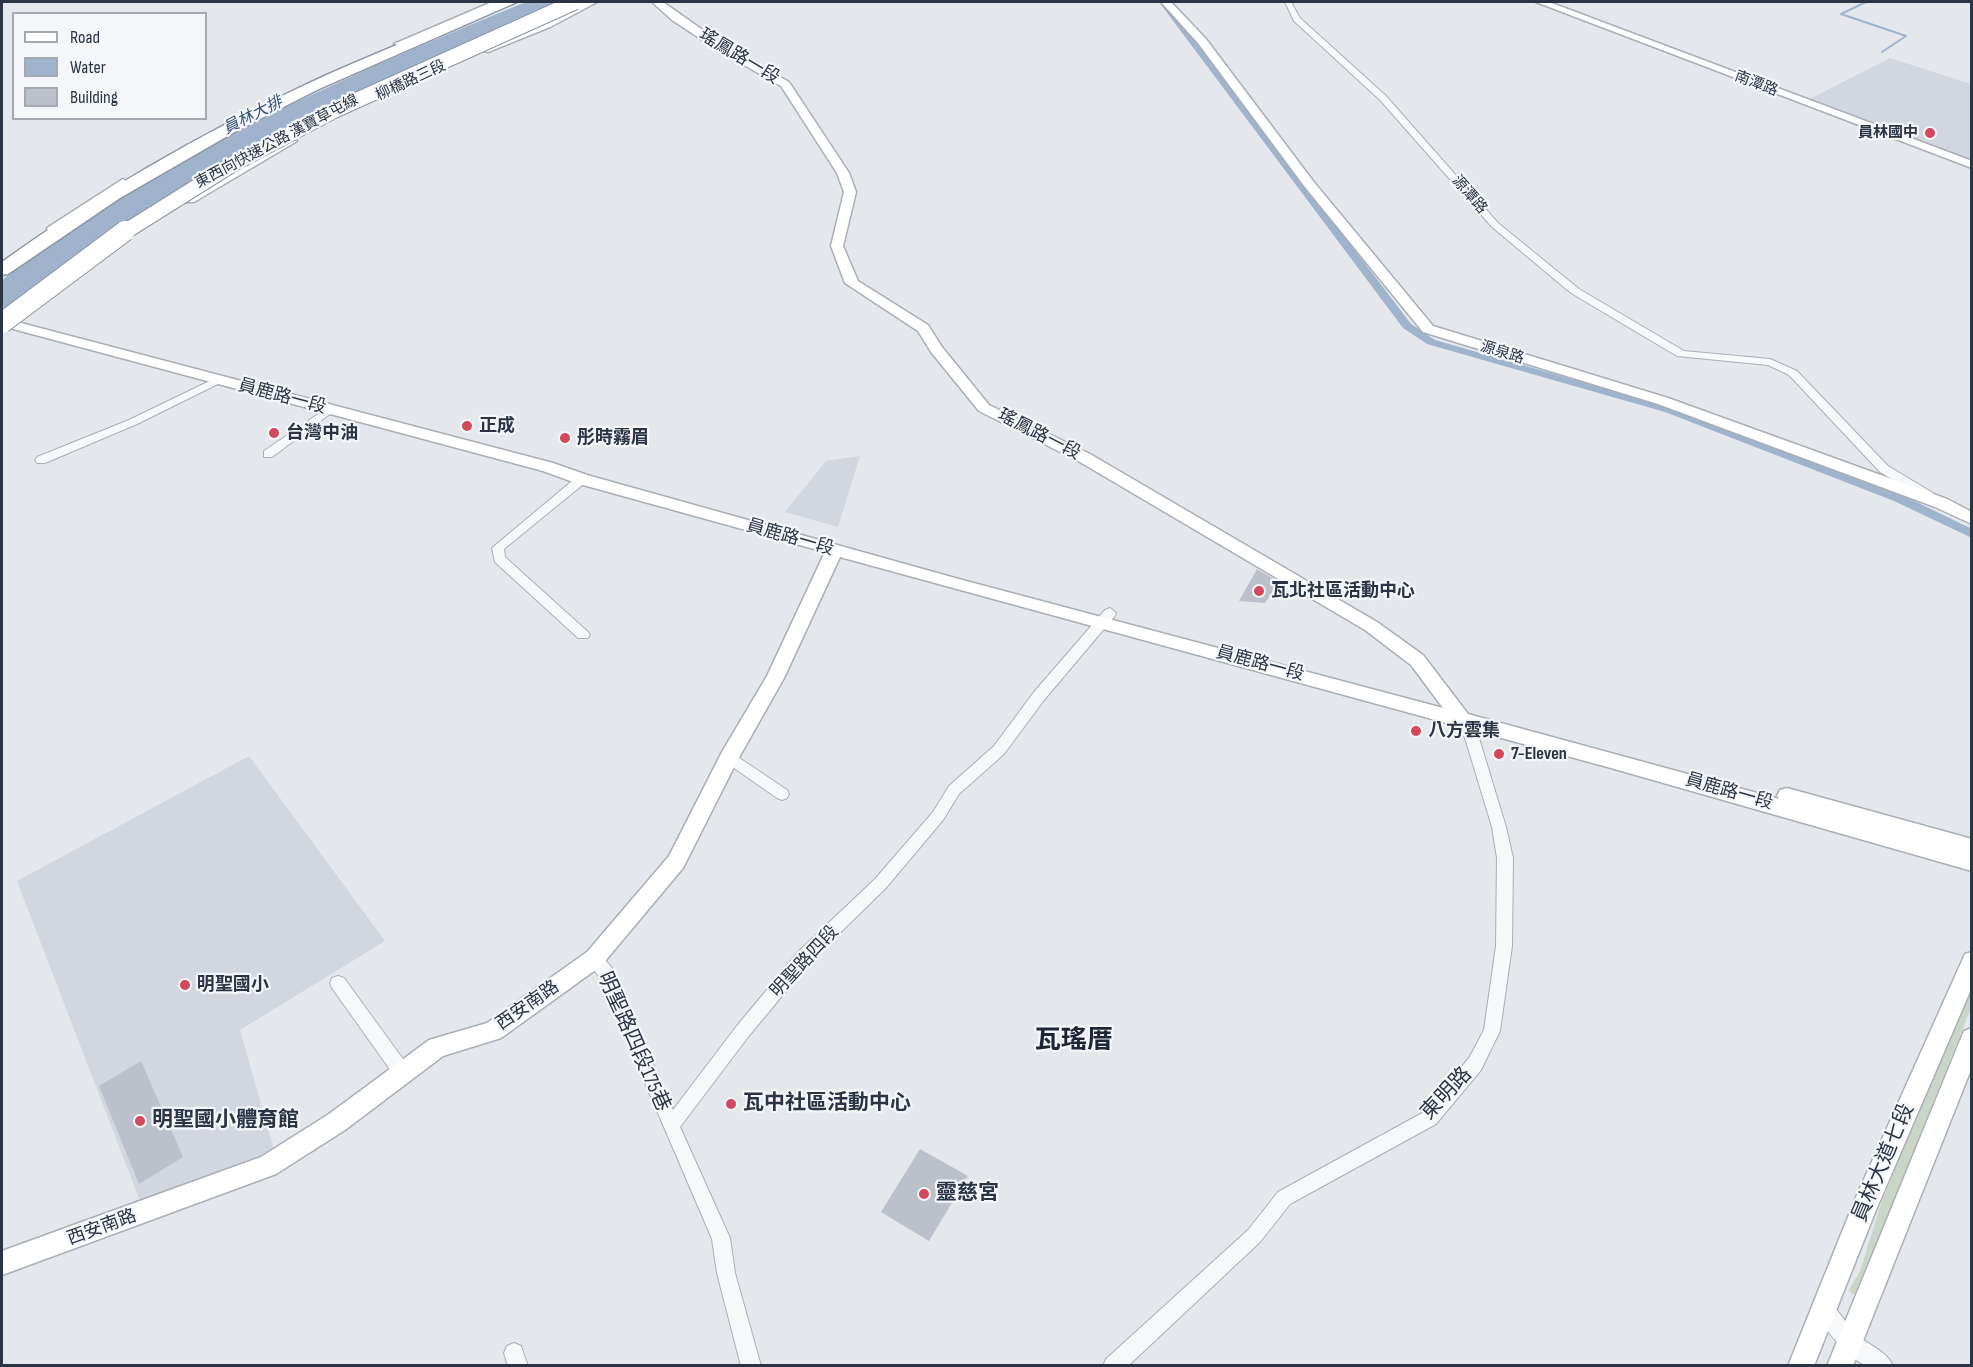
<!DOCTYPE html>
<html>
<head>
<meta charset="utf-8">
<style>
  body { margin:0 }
  #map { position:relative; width:1973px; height:1367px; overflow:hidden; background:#e4e7ec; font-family:"Sofia Sans Condensed",sans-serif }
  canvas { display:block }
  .frame { position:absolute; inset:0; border:3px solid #2b3445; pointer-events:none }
  .legend { position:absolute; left:12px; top:12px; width:195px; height:108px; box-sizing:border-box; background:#f4f6f9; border:2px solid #a4a8b1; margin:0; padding:8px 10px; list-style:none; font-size:18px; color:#2b3445 }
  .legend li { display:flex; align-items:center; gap:12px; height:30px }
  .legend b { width:30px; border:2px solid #a4a8b1 }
</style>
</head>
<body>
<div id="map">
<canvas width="1973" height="1367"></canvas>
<div class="frame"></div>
<ul class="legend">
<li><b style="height:8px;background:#fff"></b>Road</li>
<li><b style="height:16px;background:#9fb4cc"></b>Water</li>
<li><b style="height:16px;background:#bbc0ca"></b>Building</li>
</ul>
</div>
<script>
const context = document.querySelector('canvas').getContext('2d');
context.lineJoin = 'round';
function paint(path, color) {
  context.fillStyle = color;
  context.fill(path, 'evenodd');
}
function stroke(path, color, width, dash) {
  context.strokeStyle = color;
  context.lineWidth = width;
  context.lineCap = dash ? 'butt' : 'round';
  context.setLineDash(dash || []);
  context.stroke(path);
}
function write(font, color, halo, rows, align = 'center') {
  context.font = font + ' "Sofia Sans Condensed","Noto Sans TC",sans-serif';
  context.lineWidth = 4.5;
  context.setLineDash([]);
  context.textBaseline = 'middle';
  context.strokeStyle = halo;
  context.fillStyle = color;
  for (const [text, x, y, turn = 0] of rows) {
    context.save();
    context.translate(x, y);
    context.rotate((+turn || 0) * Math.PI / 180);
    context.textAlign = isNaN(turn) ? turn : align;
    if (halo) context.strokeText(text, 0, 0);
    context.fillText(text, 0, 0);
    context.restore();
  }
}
paint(new Path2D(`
  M 1890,58 L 1971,84 L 1971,164 L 1804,102 Z
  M 860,456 L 838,527 L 785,512 L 826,461 Z
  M 249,756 L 385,941 L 240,1030 L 274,1150 L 140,1201 L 17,881 Z`), '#d2d6de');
paint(new Path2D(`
  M 1971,983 L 1971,1008 L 1857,1293 L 1853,1294 L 1849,1290 L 1860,1271 L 1882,1201 Z`), '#c9d6c5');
paint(new Path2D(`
  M 526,2 L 570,2 L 236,155 L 28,290 L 2,314 L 2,280 C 35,255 69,226 104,205 C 238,124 381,61 526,2 Z`), '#9fb4cc');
stroke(new Path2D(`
  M 1866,2 L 1841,14 L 1906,36 L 1882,52`), '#9fb4cc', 2);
paint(new Path2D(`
  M 1159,2 L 1166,2 L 1411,324 L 1435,340 L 1673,408 L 1902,495 L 1972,529 L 1972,538 L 1894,501 L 1665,412 L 1427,344 L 1403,328 Z`), '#9fb4cc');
paint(new Path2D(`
  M 1257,569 L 1279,582 L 1265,603 L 1239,601 Z
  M 141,1061 L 183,1157 L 139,1184 L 99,1086 Z
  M 920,1149 L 968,1176 L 929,1241 L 881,1212 Z`), '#bbc0ca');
const street = new Path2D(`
  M 1285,2 L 1291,2 L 1300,18 L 1386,96 L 1498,223 L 1579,289 L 1684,351 L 1770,359 L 1797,371 L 1888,466 L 1933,493 L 1935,496 L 1933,499 L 1925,499 L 1880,472 L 1789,375 L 1768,365 L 1677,356 L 1571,293 L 1492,227 L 1380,100 L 1294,21 Z
  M 218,377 L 223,380 L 222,382 L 137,424 L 45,463 L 37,463 L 35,460 L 37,457 L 129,420 Z
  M 330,406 L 334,407 L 334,411 L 272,457 L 264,457 L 264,451 Z
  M 582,475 L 586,476 L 588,479 L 586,482 L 504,549 L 505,557 L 588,632 L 590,635 L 588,638 L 578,638 L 495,562 L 492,548 L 578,476 Z
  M 1110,608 L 1116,613 L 1115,616 L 1044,700 L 1004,754 L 959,794 L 943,820 L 885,889 L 811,961 L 748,1037 L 680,1127 L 730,1238 L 735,1273 L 761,1366 L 741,1366 L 717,1273 L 712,1239 L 600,978 L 586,959 L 588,954 L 594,952 L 600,954 L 612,968 L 673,1110 L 736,1027 L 799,951 L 875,879 L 933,812 L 949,786 L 994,746 L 1034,692 L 1105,610 Z
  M 1461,713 L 1466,714 L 1479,738 L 1506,827 L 1513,858 L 1512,946 L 1500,1031 L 1481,1070 L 1436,1124 L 1290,1204 L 1260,1242 L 1128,1366 L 1103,1366 L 1106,1359 L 1248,1230 L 1278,1192 L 1424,1112 L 1469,1058 L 1484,1030 L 1496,946 L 1497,858 L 1492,827 L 1465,738 L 1454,718 L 1456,714 Z
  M 729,751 L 787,790 L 789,794 L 787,798 L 782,800 L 777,798 L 724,761 L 722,757 L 724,753 Z
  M 338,976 L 344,978 L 408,1066 L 410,1072 L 408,1078 L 402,1080 L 396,1078 L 332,988 L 330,983 L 332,978 Z
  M 1824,1301 C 1839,1307 1845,1324 1857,1335 C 1868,1345 1887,1351 1893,1366 C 1885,1366 1875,1367 1868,1366 C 1851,1362 1821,1326 1815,1310 L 1817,1303 Z
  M 514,1343 L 521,1346 L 528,1366 L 508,1366 L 504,1353 L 507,1346 Z`);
const secondary = new Path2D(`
  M 492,2 L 505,2 L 403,46 L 394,44 Z
  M 585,2 L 597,2 L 550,27 L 488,52 L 479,50 Z
  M 652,2 L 663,2 L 724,45 L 789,82 L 849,173 L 856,192 L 843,246 L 858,281 L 928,325 L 942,347 L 989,405 L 1090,454 L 1377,622 L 1423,655 L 1468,714 L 1779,799 L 1777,796 L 1780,790 L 1787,788 L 1972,839 L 1972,871 L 1611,768 L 840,557 L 784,678 L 737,761 L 683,868 L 601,966 L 501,1038 L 443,1056 L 345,1130 L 276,1174 L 2,1275 L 2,1251 L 261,1157 L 329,1114 L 429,1040 L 487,1023 L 587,952 L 669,856 L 722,752 L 767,676 L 825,552 L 576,483 L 543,471 L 2,326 L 2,318 L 553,463 L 587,475 L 955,578 L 1443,708 L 1411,665 L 1365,630 L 1080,462 L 979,411 L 931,352 L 918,331 L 845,283 L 831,246 L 844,192 L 837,173 L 781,86 L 716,49 L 672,20 Z
  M 1161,2 L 1171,2 L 1206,39 L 1313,181 L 1433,326 L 1668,398 L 1947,499 L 1972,512 L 1972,524 L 1935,507 L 1658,404 L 1423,332 L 1305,187 L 1198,43 Z
  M 1536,2 L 1549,2 L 1972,161 L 1972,168 Z
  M 287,139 L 297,141 L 194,202 L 186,202 L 184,199 Z
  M 123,179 L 129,183 L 127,186 L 58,231 L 48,231 L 47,228 Z
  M 1972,952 L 1972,987 L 1876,1210 L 1814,1366 L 1788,1366 L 1856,1197 L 1965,954 Z
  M 1972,1028 L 1972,1067 L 1853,1366 L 1827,1366 L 1961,1038 L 1964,1031 Z`);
const highway = new Path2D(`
  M 500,2 L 517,2 L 319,89 L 238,130 L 120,198 L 8,274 L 2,275 L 2,262 C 98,193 200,134 307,84 C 371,54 436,30 500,2 Z`);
stroke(street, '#a9aeb7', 2);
stroke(secondary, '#a9aeb7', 3);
stroke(highway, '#8b94a3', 3);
paint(street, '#f7f8fa');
paint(secondary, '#fff');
paint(highway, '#fff');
const highwayBridgeFar1 = new Path2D(`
  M 123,233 L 233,164 L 333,111 L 575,2`);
const highwayBridge = new Path2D(`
  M 2,323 L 125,231`);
stroke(highwayBridgeFar1, '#8b94a3', 17, []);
stroke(highwayBridge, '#8b94a3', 22, []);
stroke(highwayBridgeFar1, '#fff', 15);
stroke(highwayBridge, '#fff', 20);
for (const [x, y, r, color] of [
  [1930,133,6,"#d1495b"],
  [467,426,6,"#d1495b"],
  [274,433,6,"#d1495b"],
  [565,438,6,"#d1495b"],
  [1259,591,6,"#d1495b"],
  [1416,731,6,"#d1495b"],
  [1499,754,6,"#d1495b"],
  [185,985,6,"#d1495b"],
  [731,1104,6,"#d1495b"],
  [140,1121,6,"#d1495b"],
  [924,1194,6,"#d1495b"]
]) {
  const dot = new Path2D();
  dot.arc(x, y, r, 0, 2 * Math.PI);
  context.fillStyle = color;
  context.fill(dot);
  stroke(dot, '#f4f6f9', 2);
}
write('15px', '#2b3445', '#f4f6f9', [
  ["柳橋路三段",411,81,-25],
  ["南潭路",1756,84,21],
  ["東西向快速公路 漢寶草屯線",277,142,-28],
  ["源潭路",1469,195,49],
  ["源泉路",1502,353,17]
]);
write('bold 15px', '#2b3445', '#f4f6f9', [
  ["員林國中",1918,133]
], 'right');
write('italic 16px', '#34527a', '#f4f6f9', [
  ["員林大排",253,116,-27]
]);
write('18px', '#2b3445', '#f4f6f9', [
  ["瑤鳳路一段",739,57,31],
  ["員鹿路一段",282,397,15],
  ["瑤鳳路一段",1039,435,27],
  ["員鹿路一段",790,538,16],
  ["員鹿路一段",1260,664,15],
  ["員鹿路一段",1729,792,16],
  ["明聖路四段",805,962,-47],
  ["西安南路",528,1006,-35],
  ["西安南路",102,1228,-20]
]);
write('bold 18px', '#2b3445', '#f4f6f9', [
  ["正成",479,426],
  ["台灣中油",286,433],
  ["彤時霧眉",577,438],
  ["瓦北社區活動中心",1271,591],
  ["八方雲集",1428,731],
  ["7-Eleven",1511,754],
  ["明聖國小",197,985]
], 'left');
write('21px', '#2b3445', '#f4f6f9', [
  ["明聖路四段175巷",633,1042,66],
  ["東明路",1447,1094,-47],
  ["員林大道七段",1884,1163,-67]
]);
write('bold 21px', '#2b3445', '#f4f6f9', [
  ["瓦中社區活動中心",743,1104],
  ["明聖國小體育館",152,1121],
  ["靈慈宮",936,1194]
], 'left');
write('bold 26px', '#1d2536', '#f4f6f9', [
  ["瓦瑤厝",1074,1041]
]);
</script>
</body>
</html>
